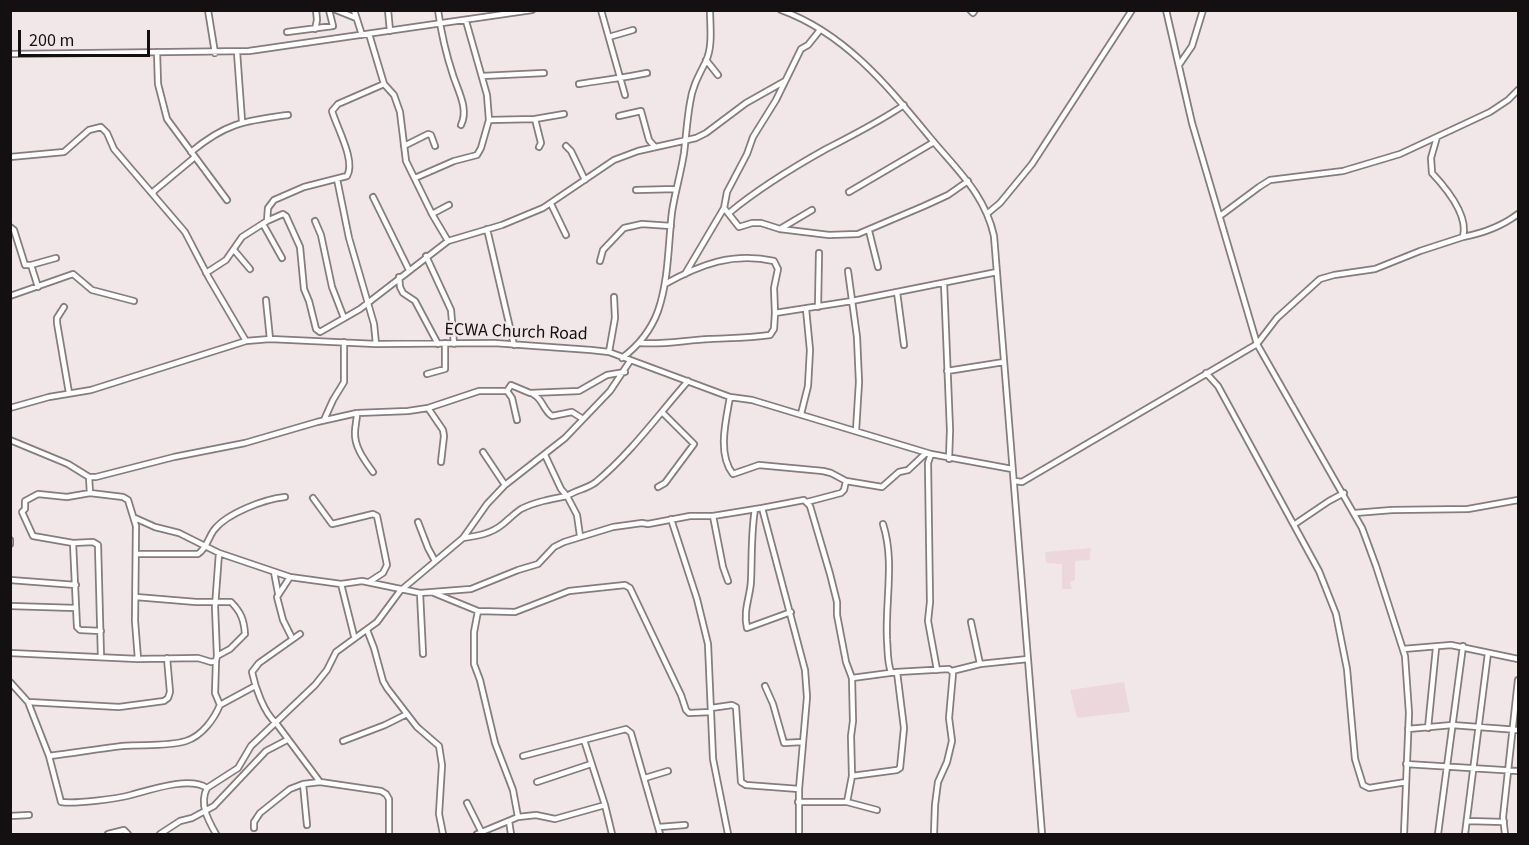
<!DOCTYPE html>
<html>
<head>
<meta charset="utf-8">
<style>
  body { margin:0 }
  #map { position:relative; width:1529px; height:845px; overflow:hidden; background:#f1e7e9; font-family:"Source Sans 3",sans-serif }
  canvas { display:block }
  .frame { position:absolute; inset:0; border:12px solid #141011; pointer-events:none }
  .scale { position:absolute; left:18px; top:30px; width:132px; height:27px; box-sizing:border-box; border:3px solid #141011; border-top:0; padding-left:8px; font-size:18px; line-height:21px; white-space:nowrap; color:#141011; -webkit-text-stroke:4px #f1e7e9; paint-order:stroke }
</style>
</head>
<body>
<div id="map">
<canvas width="1529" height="845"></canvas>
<div class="frame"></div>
<div class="scale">200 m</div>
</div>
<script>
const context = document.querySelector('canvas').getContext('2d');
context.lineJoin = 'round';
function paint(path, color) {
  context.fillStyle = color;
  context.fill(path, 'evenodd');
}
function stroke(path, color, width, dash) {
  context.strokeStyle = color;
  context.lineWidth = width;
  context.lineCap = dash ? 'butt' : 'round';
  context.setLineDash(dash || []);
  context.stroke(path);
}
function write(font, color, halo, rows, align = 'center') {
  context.font = font + ' "Source Sans 3",sans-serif';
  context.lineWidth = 4.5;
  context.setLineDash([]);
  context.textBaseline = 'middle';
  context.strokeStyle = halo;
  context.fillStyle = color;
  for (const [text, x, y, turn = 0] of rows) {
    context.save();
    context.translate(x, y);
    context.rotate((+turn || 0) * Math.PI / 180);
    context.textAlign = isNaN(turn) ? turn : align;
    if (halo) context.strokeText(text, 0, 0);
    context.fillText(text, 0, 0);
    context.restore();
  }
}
paint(new Path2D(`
  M 1091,548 L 1090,560 L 1075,561 L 1075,580 L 1070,582 L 1072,589 L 1062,589 L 1062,564 L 1046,563 L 1045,552 Z
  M 1124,682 L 1130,712 L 1077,718 L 1070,690 Z`), '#ecd8dc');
const minor = new Path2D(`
  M 208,10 L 215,53
  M 336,10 L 356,18
  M 354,10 L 362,35
  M 388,10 L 390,31
  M 438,10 C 441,32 446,54 453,75 C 458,91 469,109 461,125
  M 601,10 L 625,95
  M 781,10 C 847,34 890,89 933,141 C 959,172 985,195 994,236 L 1042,834
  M 970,10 L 973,13 L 975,10
  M 1166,10 L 1192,123 L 1257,344 L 1362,528 L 1376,566 L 1405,656 L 1409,713 L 1404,834
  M 315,29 L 317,20 L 316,10
  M 287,32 L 333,26 L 329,10
  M 369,34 L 384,84 L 394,95 L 400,112 L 406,161 L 432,214 L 448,241
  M 609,37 L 633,30
  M 157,52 L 158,84 L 167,119 L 227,200
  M 237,52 L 242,121
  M 10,54 L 249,51 L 532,10
  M 706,60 L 718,75
  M 1179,65 L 1192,46 L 1203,10
  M 482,76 L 544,73
  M 579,84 C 602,80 624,78 647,73
  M 619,116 L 641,111 L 649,140 L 655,147
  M 535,119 L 541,143 L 539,147
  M 489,120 L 535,119 L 564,114
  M 404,146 L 428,134 L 431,135 L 435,146
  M 566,146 L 571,151 L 585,180
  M 191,152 C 226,123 244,121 288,115
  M 10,157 L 64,152 L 89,130 L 101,127 L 107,133 L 114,149 L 185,232 L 209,278 L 246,341
  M 415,178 L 454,161 L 477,155 L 481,148 L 489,120 L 487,95 L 466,21
  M 337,179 L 349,238 L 374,324 L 376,344
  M 636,190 L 676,189
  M 849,192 L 934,142
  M 153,194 L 154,191 L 195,157
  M 373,197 L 409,270
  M 551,204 L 566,235
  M 724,208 L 727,192 L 747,154 L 753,137 L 776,100 L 801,49 L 808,45 L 820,30
  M 729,213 C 759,188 792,168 826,149 C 853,135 879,122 904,105
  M 988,213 L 1000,203 L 1032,164 L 1132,10
  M 432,214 L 449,205
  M 1220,216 L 1259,187 L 1270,180 L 1343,171 L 1400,154 L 1490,112 L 1508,100 L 1518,90
  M 267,221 L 283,214 L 286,216 L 300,247 L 304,289 L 309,301 L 316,329 L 320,332 L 360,309 L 448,241 L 502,225 L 543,208 L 614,160 L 638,151 L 696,138 L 706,133 L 746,103 L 785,81
  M 315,221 L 321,235 L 332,287 L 344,318
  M 263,224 L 282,258
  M 10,227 L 14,230 L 25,265 L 31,265 L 38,287
  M 487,229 L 514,345
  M 780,229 L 812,210
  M 869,231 L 878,267
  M 1463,237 C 1484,233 1501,227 1518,214
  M 234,250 L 250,269
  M 426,256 L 451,310 L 454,344
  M 600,261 L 603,250 L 624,228 L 642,224 L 671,226
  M 31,265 L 56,258
  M 848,271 L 857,337 L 859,382 L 856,431
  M 206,273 L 226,260 L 242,237 L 267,221 L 268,208 L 274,200 L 304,187 L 347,176 C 356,161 337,128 332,111 L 338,104 L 384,84
  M 685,274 L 724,208 L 739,227 L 752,223 L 761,223 L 780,229 L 829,235 L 858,234 L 924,206 L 948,195 L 968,181
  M 399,277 L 400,287 L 403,293 L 415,301 L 438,344
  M 944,283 L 950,430 L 949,459
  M 665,284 C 701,264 733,252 774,261 L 778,269 L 774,288 L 775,313
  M 897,292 L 904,345
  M 10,296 L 73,274 L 92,290 L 134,301
  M 266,300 L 270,339
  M 64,307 L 57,318 L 57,323 L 69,393
  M 818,307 L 819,253
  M 640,343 C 663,345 686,340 710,339 C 730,338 750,338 770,335 L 774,329 L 775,313 L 852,301 L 997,272
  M 609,352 L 615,318 L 614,297
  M 622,358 C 638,346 651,330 658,311 C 669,279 668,245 672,212 C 675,192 681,173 684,153 C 686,137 687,120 690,103 C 692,87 699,75 706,61 C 713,46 710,26 710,10
  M 947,371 L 1004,362
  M 1206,373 L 1218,386 L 1319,571 L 1336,614 L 1347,669 L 1355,759 L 1363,785 L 1369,788 L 1406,782
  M 427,374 L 445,369 L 445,343
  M 507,391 L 511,385 L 530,393 L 579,391 L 607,375 L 625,372
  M 533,394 C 543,399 543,410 552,416 L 572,412 L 583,419
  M 730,397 C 726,420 717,454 733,474 L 759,465 L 823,471 L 831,473 L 846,481 L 882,487 L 899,472 L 908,470 L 926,453
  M 10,408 L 49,397 L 91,390 L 246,341 L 270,339 L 376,344 L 494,343 L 591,350 L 609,352 L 730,397 L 752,400 L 931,454 L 1012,469
  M 428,408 L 443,430 L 444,436 L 441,462
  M 357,413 C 357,420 355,426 355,432 C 354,447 365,461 373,472
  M 801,414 L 808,386 L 810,350 L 806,309
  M 324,420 L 333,400 L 344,382 L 344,342
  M 10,440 L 68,464 L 89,477 L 96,477 L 174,457 L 245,443 L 317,422 L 357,413 L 408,411 L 428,408 L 479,391 L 507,391 L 512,398 L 517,420
  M 483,452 L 505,485
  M 931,454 L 928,463 L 930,602 L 928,621 L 937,670
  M 89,477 L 90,493
  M 1015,481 L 1022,482 L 1257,344 L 1277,318 L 1320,279 L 1334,275 L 1375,269 L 1420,251 L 1463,237 C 1469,215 1446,188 1432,173 L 1431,158 L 1437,137
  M 658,487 L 665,483 L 694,444 L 662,412
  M 313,498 L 332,524 L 373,514 L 377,516 L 387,565 L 383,573 L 369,582
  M 807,502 L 841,493 L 844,490 L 846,481
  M 762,508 L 804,500 L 810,506 L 830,574 L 837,602 L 837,615 L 846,662 L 852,678 L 853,721 L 851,736 L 852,776 L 847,802
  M 755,509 C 751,533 752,557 751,581 C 750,598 743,610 747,628 L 791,612
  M 1355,513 L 1392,510 L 1468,509 L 1518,500
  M 713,516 L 723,567 L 728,581
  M 135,518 L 155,527 L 179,533 L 219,553 L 290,577 L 341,584 L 362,581 L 420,593 L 471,589 L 518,570 L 538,564 L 554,547 L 564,542 L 613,527 L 642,523 L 648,524 L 690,516 L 713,516 L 762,508 L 805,670 L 807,697 L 799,789 L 799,834
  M 671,519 L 697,599 L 708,644 L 713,759 L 728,834
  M 418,522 L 428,548 L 435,561
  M 883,524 C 895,561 885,601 887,640 C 888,651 887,661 891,672
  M 1295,524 L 1329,501 L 1344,493
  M 580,536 L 577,515 L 567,496 C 576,490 587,489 596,482 C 631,453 658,415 688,381
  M 463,538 C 477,536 491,534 503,524 C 509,519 515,513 521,509 C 535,502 551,499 567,496 L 561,489 L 545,455
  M 10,540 L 10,544
  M 73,543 L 77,627 L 80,630 L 101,631
  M 137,554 L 198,554 C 207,548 208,538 214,530 C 227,513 265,499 285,497
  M 274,572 L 278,593
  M 290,577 L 277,597 L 283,620 L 292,638
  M 10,580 L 76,585
  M 341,584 L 354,636
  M 420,593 L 423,654
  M 434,593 L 478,611 L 515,612 L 569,591 L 625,585 L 630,588 L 681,695 L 686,710 L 689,713 L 711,712
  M 10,606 L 76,608
  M 971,622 L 980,664
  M 367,630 L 374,648 L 383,681 L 387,688 L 417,727 L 439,746 L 442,765 L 439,814 L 443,834
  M 300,634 L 259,663 L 252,672 C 255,687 264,713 276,723 L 320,782
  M 1403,649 L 1451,645 L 1518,659
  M 10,653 L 138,659 L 198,658 L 211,662 L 216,661 L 217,656 L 230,649 L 245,634 C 244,620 241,612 231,602 L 196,602 L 136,597
  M 217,656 L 215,607 L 219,553
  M 101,657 L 98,545 L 93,542 L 73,543 L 33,536 L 22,512 L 25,509 L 25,501 L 38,494 L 67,497 L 90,493 L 123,497 L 128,500 L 136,526 L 135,621 L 138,659
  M 216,661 L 215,693 L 220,705
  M 952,671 L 980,664 L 1028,659
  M 897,672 L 949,669 L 953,673 L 949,718 L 952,741 L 947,762 L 938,782 L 935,805 L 934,834
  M 852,678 L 897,672 L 904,728 L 900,768 L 897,770 L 852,776
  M 10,682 L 28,702 L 49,756 L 61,802 C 75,804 117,799 131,795 C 150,790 189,776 207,788
  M 765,686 L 773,704 L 784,743 L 802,742
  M 28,702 L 119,707 L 164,701 L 168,698 L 170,692 L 167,658
  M 711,708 L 732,705 L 736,707 L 741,782 L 746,785 L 799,789
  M 1428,728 L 1436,648
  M 1408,729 L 1452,725 L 1518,730
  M 584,740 L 605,805 L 612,834
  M 343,741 L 385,725 L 407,714
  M 49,756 C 73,753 98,749 122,746 C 143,744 166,747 186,741 C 202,736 214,719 220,705 L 255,686
  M 523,756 L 626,729 L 631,733 L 660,834
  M 1406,764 L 1518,771
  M 645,778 L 668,771
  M 537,782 L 591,764
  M 303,784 L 307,825
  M 798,802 L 847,802 L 877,810
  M 467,803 L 482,833
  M 10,816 L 29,815
  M 518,817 L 536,815 L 555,819 L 605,805
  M 509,821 L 511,834
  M 1467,821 L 1504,822
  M 659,827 L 685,825
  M 254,828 L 254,822 L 260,813 L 290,789 L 303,784 L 320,782 L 381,791 L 386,794 L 389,799 L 389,834
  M 108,834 L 124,830 L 128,834
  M 160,834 L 180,821 L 192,818 L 214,806 L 266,751 L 287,740
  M 216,834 C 208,820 199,804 207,788 L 238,768 L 251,746 L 315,685 L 327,670 L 336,652 L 377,622 L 400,591 L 463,538 L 487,504 L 505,485 L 565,438 L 610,391 L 630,361
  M 477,834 L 518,817 L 513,790 L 495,743 L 480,680 L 474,664 L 474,632 L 478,611
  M 1438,834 L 1463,646
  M 1465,834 L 1488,653
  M 1505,834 L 1503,817 L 1518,680`);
stroke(minor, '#867c7e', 8);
stroke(minor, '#fff', 4.5);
write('18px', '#141011', '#f1e7e9', [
  ["ECWA Church Road",516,333,2]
]);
</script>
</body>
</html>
